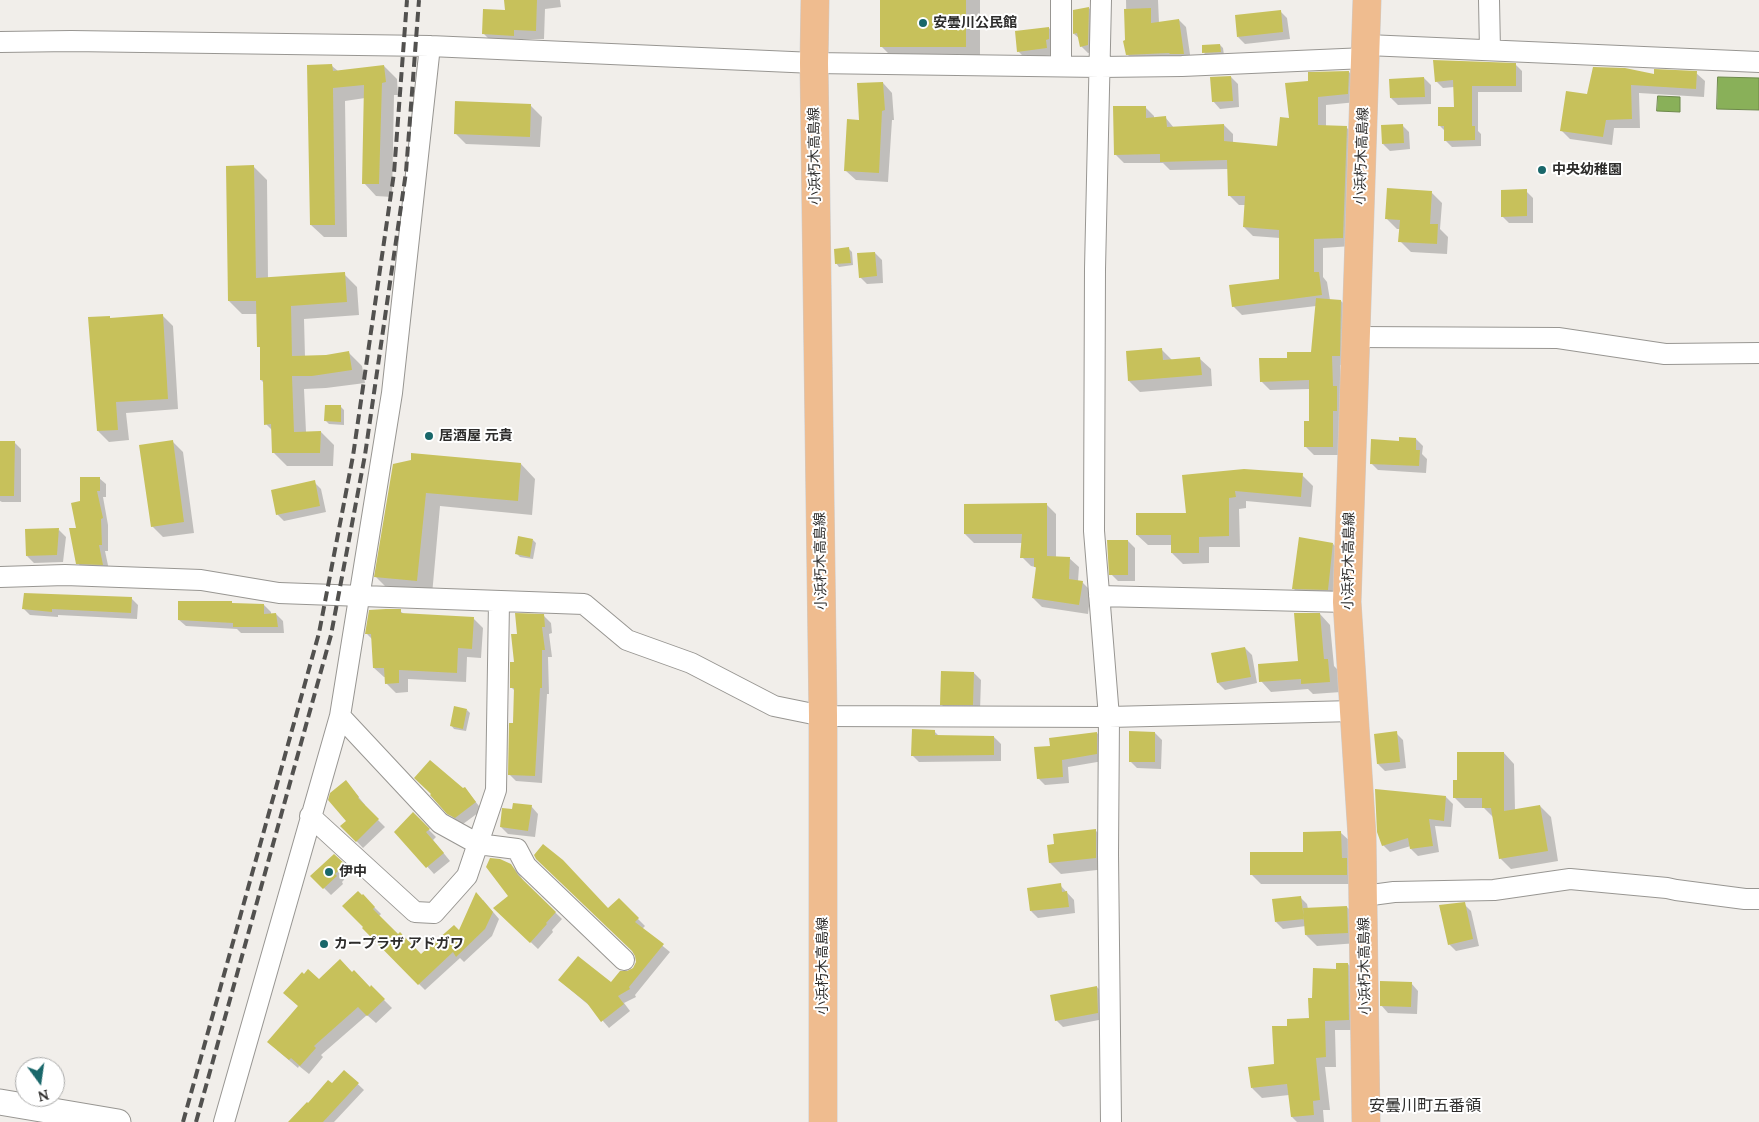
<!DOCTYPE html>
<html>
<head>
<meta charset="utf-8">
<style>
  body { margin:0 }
  #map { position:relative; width:1759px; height:1122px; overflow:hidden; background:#f1eeea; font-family:Lora,serif }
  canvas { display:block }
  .north { position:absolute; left:15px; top:1057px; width:50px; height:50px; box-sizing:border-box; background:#fff; border:1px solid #ababaa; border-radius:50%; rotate:166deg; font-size:14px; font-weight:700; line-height:20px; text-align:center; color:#2d2c2b }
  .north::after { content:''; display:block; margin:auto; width:18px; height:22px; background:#19676a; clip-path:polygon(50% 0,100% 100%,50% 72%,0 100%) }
</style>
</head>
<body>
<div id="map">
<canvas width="1759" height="1122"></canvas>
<div class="north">N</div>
</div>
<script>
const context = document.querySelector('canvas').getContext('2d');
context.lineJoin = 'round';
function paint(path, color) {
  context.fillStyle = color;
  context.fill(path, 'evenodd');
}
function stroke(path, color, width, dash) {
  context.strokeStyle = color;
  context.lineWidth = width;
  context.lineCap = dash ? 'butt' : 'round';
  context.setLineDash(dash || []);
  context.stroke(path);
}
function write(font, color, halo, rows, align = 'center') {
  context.font = font + ' Lora,"Noto Sans JP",serif';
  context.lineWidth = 4;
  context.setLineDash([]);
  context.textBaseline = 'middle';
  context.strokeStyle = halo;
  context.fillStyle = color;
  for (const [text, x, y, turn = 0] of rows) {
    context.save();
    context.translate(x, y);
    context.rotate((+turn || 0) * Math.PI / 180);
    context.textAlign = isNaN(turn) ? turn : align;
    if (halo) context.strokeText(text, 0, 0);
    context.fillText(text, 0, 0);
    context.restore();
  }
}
const water = new Path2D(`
  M 1718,77 L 1759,78 L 1759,110 L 1717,109 Z
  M 1658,96 L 1680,97 L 1680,112 L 1657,111 Z`);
paint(water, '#89b059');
stroke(water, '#6d884b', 1);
paint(new Path2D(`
  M 505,0 L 560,0 L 561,7 L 545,9 L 544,39 L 523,39 L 522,44 L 492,42 L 483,33 L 506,11 Z
  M 882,0 L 980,0 L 980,61 L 896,61 L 881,46 Z
  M 1126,0 L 1158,0 L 1159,23 L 1179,20 L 1186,27 L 1191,61 L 1134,61 L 1127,54 Z
  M 1089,8 L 1096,15 L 1095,52 L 1088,53 L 1081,46 L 1080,39 L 1074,34 Z
  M 1280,11 L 1287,18 L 1290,39 L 1245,44 L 1238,37 Z
  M 1049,28 L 1056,35 L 1054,55 L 1025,58 L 1018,51 Z
  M 1220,45 L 1223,48 L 1224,55 L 1207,56 L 1204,53 Z
  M 1516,65 L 1522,71 L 1522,92 L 1478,92 L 1478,131 L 1481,134 L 1481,146 L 1452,147 L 1445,140 L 1445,131 L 1440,126 L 1455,108 L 1454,87 L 1443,88 L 1436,81 Z
  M 332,66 L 338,71 L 384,66 L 397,79 L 398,95 L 394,95 L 392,197 L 376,196 L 364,183 L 365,98 L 345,101 L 347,237 L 324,237 L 311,225 Z
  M 1349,72 L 1358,81 L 1357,102 L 1326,105 L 1326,126 L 1347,128 L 1356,137 L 1352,246 L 1323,248 L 1323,277 L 1327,282 L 1330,300 L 1341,301 L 1350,310 L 1348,365 L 1340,365 L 1342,455 L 1314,455 L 1305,446 L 1310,422 L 1310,389 L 1270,390 L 1261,381 L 1289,359 L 1312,353 L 1316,306 L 1242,315 L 1233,306 L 1280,280 L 1280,238 L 1253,236 L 1244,227 L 1246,205 L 1239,205 L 1230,196 L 1229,169 L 1170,170 L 1163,163 L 1124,163 L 1115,154 L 1145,107 L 1154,116 L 1154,118 L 1165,117 L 1174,128 L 1224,125 L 1233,134 L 1233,143 L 1278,147 L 1310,82 Z
  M 1696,73 L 1705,81 L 1704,97 L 1639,93 L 1640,128 L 1614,128 L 1612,145 L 1570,139 L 1561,130 L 1588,96 L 1655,75 Z
  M 1231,77 L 1238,84 L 1239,107 L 1220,109 L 1213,101 Z
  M 1424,78 L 1431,85 L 1431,104 L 1398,105 L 1391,98 Z
  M 883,83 L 892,93 L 894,120 L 892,120 L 888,182 L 856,180 L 846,171 L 860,121 Z
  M 531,106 L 542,117 L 540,147 L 466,144 L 455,133 Z
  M 1402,125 L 1409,132 L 1410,149 L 1390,151 L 1383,144 Z
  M 254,167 L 267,180 L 268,279 L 344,274 L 357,287 L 359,315 L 304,319 L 305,357 L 326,356 L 349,353 L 362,366 L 365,383 L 326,388 L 304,389 L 306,432 L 321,432 L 334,445 L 333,466 L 287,466 L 274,453 L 273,431 L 266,424 L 264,383 L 261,380 L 262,350 L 259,346 L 258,314 L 242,314 L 229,301 Z
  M 1526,191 L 1533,198 L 1533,223 L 1509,223 L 1502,216 Z
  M 1431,192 L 1442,203 L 1440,229 L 1448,237 L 1447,254 L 1411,252 L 1400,241 L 1400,229 L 1397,229 L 1386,218 Z
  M 849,249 L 852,252 L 853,265 L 839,267 L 836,263 Z
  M 875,253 L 882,260 L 883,283 L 867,284 L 860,277 Z
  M 162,315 L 173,326 L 178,409 L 126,413 L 129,440 L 109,442 L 98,431 L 109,317 L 111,319 Z
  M 1162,350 L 1173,361 L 1200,359 L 1211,369 L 1212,386 L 1140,392 L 1129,381 Z
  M 341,407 L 344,410 L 344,425 L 329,424 L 326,421 Z
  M 1416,439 L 1423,446 L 1422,454 L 1427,459 L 1426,473 L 1378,470 L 1371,463 L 1400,442 Z
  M 172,441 L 183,452 L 194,533 L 163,537 L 152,526 Z
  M 0,442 L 14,442 L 21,449 L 21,502 L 2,502 L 0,501 Z
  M 521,464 L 535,479 L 532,515 L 440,506 L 432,595 L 390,591 L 376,577 L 394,465 Z
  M 1302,475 L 1313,486 L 1311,507 L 1246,501 L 1246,508 L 1239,509 L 1240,547 L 1209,547 L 1209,563 L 1183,564 L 1172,553 L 1172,545 L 1148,545 L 1137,535 L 1187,514 L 1184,476 Z
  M 99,478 L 106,484 L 106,497 L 103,497 L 108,525 L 108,551 L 105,551 L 109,570 L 84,570 L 78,563 L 77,529 L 81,502 Z
  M 314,482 L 321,489 L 326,512 L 284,521 L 277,514 Z
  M 1047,505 L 1056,514 L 1056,557 L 1069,558 L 1079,567 L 1078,581 L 1082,582 L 1091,591 L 1088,614 L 1042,607 L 1033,598 L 1037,569 L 1035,567 L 1031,566 L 1022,557 L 1023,543 L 974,543 L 965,534 Z
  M 59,530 L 66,537 L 63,562 L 34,563 L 27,556 Z
  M 533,540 L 536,543 L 533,559 L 520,557 L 517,554 Z
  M 1128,541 L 1135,548 L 1135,581 L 1118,581 L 1111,574 Z
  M 1333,544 L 1340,551 L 1335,596 L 1300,595 L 1293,588 Z
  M 131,598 L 138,605 L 137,619 L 58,615 L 58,617 L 30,615 L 23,608 Z
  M 234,605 L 264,605 L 271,612 L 271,615 L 276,614 L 283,621 L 284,633 L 241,633 L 237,629 L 186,626 L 179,620 Z
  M 400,611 L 404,614 L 473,618 L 483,628 L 481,658 L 467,657 L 466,682 L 408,679 L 408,692 L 396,693 L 386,683 L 386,677 L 384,677 L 374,668 L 373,640 L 367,634 Z
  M 1320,614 L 1330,625 L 1334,666 L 1339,671 L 1341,692 L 1313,694 L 1308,689 L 1271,692 L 1261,681 L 1299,662 Z
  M 544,616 L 551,623 L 552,633 L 549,634 L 552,657 L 548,657 L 549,694 L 547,694 L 542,783 L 516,781 L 509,774 L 516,692 L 512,688 L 518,635 Z
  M 1245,648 L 1252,655 L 1257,683 L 1225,690 L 1218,683 Z
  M 974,673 L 981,680 L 980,711 L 948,711 L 941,704 Z
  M 467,710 L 470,713 L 466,731 L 454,729 L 451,725 Z
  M 934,731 L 939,736 L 994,737 L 1001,744 L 1001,761 L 919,762 L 912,755 Z
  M 1097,733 L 1104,740 L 1103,761 L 1068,767 L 1069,783 L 1045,785 L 1038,778 L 1051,747 Z
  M 1155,733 L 1162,740 L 1161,769 L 1137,768 L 1130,761 Z
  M 1396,733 L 1403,740 L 1406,768 L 1385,771 L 1378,764 Z
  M 1504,753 L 1514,764 L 1515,810 L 1540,806 L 1551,817 L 1558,861 L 1511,869 L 1500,858 L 1494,818 L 1484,808 L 1465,808 L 1454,797 L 1459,781 Z
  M 465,788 L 482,810 L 463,824 L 456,820 L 448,813 Z
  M 352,789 L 365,805 L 364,806 L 385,827 L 363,848 L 342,826 L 348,821 Z
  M 1446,797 L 1453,804 L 1451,827 L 1435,826 L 1439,852 L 1418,856 L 1411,849 L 1411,846 L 1390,852 L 1383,845 Z
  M 531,806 L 538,814 L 535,837 L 508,834 L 501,827 L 513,811 Z
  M 413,814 L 436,837 L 433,840 L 450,861 L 434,874 L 396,832 Z
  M 1096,831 L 1107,841 L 1106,869 L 1061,874 L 1050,863 L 1049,846 Z
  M 1341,833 L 1351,842 L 1356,884 L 1261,884 L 1252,875 L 1304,853 Z
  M 344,865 L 351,872 L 342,882 L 343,884 L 331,895 L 312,876 Z
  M 511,865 L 518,872 L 524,882 L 562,919 L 552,930 L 553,932 L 538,949 L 495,908 L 510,896 Z
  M 1060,885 L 1074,900 L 1075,913 L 1038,918 L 1031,911 Z
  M 363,896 L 381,914 L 379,916 L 421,956 L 459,932 L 483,900 L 499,919 L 492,936 L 464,962 L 460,958 L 425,990 L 363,928 L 362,897 Z
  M 1300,897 L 1307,904 L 1308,909 L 1347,907 L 1358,918 L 1358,943 L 1317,946 L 1306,935 L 1306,926 L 1283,929 L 1276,922 Z
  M 619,900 L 645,926 L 642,929 L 670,952 L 635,995 L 636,997 L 624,1003 L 630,1011 L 609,1028 L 591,1007 L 559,980 L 611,984 L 634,969 L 637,963 L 636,956 L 608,910 Z
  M 1464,904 L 1471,911 L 1479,946 L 1456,951 L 1449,944 Z
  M 1348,964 L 1358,975 L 1359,1030 L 1335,1030 L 1336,1067 L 1325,1067 L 1330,1110 L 1323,1110 L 1324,1122 L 1297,1122 L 1292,1117 L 1289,1095 L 1262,1098 L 1252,1088 L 1275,1066 L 1289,1027 L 1310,1019 L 1313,999 L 1337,970 Z
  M 352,973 L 370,988 L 371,987 L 392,1008 L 376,1023 L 367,1015 L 321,1055 L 323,1057 L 309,1074 L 299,1066 L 298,1068 L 277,1050 L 319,981 Z
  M 1411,983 L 1418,991 L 1417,1014 L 1388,1013 L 1381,1005 Z
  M 1097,987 L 1104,994 L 1104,1019 L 1063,1027 L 1056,1020 Z
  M 344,1071 L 364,1090 L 334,1122 L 297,1122 Z`), '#0003');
paint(new Path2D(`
  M 504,0 L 537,0 L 536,31 L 514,30 L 514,36 L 482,34 L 483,9 L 505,10 Z
  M 880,0 L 966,0 L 966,47 L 880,47 Z
  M 1089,7 L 1088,45 L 1080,47 L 1077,33 L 1073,34 L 1073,10 Z
  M 1151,8 L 1151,23 L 1179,19 L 1184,54 L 1170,54 L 1169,53 L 1126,55 L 1123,41 L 1125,40 L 1124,9 Z
  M 1281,10 L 1283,32 L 1237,37 L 1235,15 Z
  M 1049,27 L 1049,39 L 1046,40 L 1047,48 L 1017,52 L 1015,31 Z
  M 1220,44 L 1221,52 L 1202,53 L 1202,45 Z
  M 1433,60 L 1516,63 L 1516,86 L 1472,86 L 1472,126 L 1475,126 L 1475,140 L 1444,141 L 1444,126 L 1438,126 L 1438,107 L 1454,107 L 1453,80 L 1435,82 Z
  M 332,64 L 333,71 L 384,65 L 386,82 L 382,83 L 379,184 L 362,184 L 364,85 L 333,88 L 335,225 L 310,225 L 307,65 Z
  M 1593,67 L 1625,68 L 1654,74 L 1654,69 L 1697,71 L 1696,89 L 1631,85 L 1632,119 L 1606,120 L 1603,137 L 1560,131 L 1566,91 L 1587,94 Z
  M 1349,71 L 1348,94 L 1318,97 L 1318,125 L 1347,126 L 1343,238 L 1314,239 L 1314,272 L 1319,272 L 1322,295 L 1232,307 L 1229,285 L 1279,279 L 1279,230 L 1243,227 L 1245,196 L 1228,196 L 1227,160 L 1160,162 L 1160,154 L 1114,155 L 1113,106 L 1146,106 L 1146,118 L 1166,116 L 1167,127 L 1224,124 L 1224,141 L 1277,146 L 1280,117 L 1289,118 L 1285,83 L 1308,81 L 1308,72 Z
  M 1231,76 L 1233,101 L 1212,102 L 1210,77 Z
  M 1424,77 L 1425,97 L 1390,98 L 1389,79 Z
  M 883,82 L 885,110 L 882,111 L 879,173 L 844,171 L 847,119 L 859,120 L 857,83 Z
  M 455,101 L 531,104 L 530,137 L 454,134 Z
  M 1403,124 L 1404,143 L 1382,144 L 1381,125 Z
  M 254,165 L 256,278 L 345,272 L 347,302 L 291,306 L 292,356 L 326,355 L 349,351 L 352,370 L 312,376 L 292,376 L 294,432 L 321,431 L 320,453 L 272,453 L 271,424 L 264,425 L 263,380 L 260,380 L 260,347 L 257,347 L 256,301 L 228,301 L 226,166 Z
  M 1387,188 L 1432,191 L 1430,224 L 1438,224 L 1437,244 L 1398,242 L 1400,220 L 1385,219 Z
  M 1527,189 L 1527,216 L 1501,217 L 1501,190 Z
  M 849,247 L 851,263 L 835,264 L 834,249 Z
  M 875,252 L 877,276 L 859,278 L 857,253 Z
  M 1316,298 L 1341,300 L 1340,356 L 1332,356 L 1333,386 L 1337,386 L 1337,411 L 1333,411 L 1333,447 L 1304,447 L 1304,421 L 1309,421 L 1309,380 L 1260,382 L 1259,358 L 1287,358 L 1287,352 L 1311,352 Z
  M 163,314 L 168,399 L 116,402 L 118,430 L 97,431 L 88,317 L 110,316 L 110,318 Z
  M 1162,348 L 1163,360 L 1200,357 L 1202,375 L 1128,381 L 1126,351 Z
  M 325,405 L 341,405 L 341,422 L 324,421 Z
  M 1399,437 L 1416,438 L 1416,450 L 1420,450 L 1419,466 L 1370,464 L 1371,439 L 1399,441 Z
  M 173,440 L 184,522 L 151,527 L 139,445 Z
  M 0,441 L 15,441 L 14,496 L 0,496 Z
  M 411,453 L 521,463 L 518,501 L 426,493 L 417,581 L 374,577 L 393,464 L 411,460 Z
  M 1244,469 L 1303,473 L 1301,497 L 1235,491 L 1236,497 L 1229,498 L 1229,536 L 1199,537 L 1199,553 L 1171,553 L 1171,535 L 1136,535 L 1136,513 L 1186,513 L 1182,475 Z
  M 80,477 L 100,477 L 100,491 L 97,491 L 103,518 L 101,519 L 102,545 L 99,545 L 103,565 L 76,564 L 69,528 L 76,528 L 71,503 L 80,501 Z
  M 315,480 L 320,506 L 276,515 L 271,490 Z
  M 1047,503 L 1047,556 L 1070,557 L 1069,579 L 1083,581 L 1079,605 L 1032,598 L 1036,567 L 1034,567 L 1034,558 L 1020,558 L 1022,534 L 964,534 L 964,504 Z
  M 59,528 L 57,555 L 26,556 L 25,529 Z
  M 518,536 L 533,539 L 530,557 L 515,554 Z
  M 1299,537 L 1333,543 L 1328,590 L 1292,589 Z
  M 1107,540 L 1128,540 L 1128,575 L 1109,575 Z
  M 24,593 L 132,597 L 131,613 L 52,609 L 52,612 L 22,609 Z
  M 178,601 L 232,601 L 232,603 L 264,604 L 264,614 L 276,613 L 278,627 L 233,627 L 233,623 L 178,620 Z
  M 386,609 L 401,609 L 401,613 L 474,617 L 472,649 L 458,648 L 457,673 L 399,670 L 399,683 L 385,684 L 384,668 L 373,668 L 371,634 L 365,634 L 369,610 Z
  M 515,613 L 544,614 L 545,627 L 542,627 L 545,650 L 542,650 L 542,688 L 540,688 L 535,776 L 508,775 L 509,723 L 513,723 L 514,688 L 510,688 L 510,662 L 514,662 L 511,634 L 517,634 Z
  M 1294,613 L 1320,613 L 1324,659 L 1328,659 L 1330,682 L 1301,684 L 1301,679 L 1259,682 L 1258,664 L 1298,661 Z
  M 1245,647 L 1251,677 L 1217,683 L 1211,653 Z
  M 941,671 L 974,672 L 973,705 L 940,705 Z
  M 454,706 L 467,709 L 463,729 L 450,726 Z
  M 912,729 L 935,730 L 935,735 L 994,736 L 994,755 L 911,756 Z
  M 1129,731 L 1155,732 L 1155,762 L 1129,762 Z
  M 1397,731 L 1400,762 L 1377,764 L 1374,734 Z
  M 1097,732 L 1097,754 L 1062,760 L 1063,777 L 1037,779 L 1034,747 L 1050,746 L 1049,738 Z
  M 1457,752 L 1504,752 L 1504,811 L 1540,805 L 1548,851 L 1499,859 L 1491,808 L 1482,808 L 1482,798 L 1453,798 L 1453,780 L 1457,780 Z
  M 430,760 L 463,788 L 465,787 L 476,802 L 455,818 L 447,814 L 430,795 L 431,794 L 414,778 Z
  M 346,780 L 359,797 L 358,798 L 379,819 L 356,842 L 340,826 L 346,821 L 328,800 L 330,793 Z
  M 1375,789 L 1446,796 L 1444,821 L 1429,819 L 1433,846 L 1410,849 L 1408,838 L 1382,846 L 1377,832 Z
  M 513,803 L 532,805 L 528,831 L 500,827 L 502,808 L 512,809 Z
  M 413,812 L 430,829 L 426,832 L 444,853 L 426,868 L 394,832 Z
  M 1096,829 L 1096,858 L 1049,863 L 1047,845 L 1054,844 L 1053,834 Z
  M 1341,831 L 1342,858 L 1347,858 L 1347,875 L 1250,875 L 1250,852 L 1303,852 L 1303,832 Z
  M 543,844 L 563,860 L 608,908 L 619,898 L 639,918 L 635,922 L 664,944 L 629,987 L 630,989 L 618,996 L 624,1004 L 601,1022 L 587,1003 L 558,980 L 578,956 L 611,982 L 620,971 L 627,971 L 633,968 L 636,962 L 635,956 L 632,951 L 536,859 L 534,855 Z
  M 334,854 L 345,864 L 335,874 L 337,876 L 323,889 L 310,876 Z
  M 490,858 L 500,859 L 511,864 L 518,875 L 556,912 L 546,923 L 547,924 L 530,943 L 493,908 L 508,896 L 486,867 Z
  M 1061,883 L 1062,892 L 1067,891 L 1069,907 L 1030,911 L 1027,888 Z
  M 358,891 L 362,895 L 363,894 L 375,907 L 373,909 L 398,934 L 400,932 L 421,954 L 454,925 L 459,930 L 476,892 L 493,912 L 485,929 L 456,957 L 453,952 L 418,985 L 362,928 L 363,927 L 342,906 Z
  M 1301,896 L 1304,919 L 1275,922 L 1272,899 Z
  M 1465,902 L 1473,939 L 1448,945 L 1439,905 Z
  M 1347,906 L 1348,933 L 1305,935 L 1303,908 Z
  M 340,959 L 352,972 L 354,970 L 370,987 L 371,985 L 385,999 L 367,1016 L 358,1007 L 314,1046 L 316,1048 L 300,1066 L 291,1058 L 289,1060 L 267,1042 L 298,1006 L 283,993 L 302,972 L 304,974 L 308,969 L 319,979 Z
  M 1336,963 L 1348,963 L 1349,1020 L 1325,1021 L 1326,1057 L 1316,1058 L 1320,1100 L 1313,1101 L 1314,1115 L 1291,1117 L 1287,1084 L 1251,1088 L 1248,1067 L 1274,1064 L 1272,1026 L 1287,1026 L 1287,1019 L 1309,1018 L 1308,998 L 1312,998 L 1313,968 L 1336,969 Z
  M 1380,981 L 1412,982 L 1411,1007 L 1380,1006 Z
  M 1097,986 L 1098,1013 L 1055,1021 L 1050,995 Z
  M 344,1070 L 359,1083 L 323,1122 L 288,1122 L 307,1102 L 308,1103 L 328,1080 L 332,1083 Z`), '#c7c15b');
const minor = new Path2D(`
  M 1061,0 L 1061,66
  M 1101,0 L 1095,269 L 1094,531 L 1109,717 L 1108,854 L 1111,1122
  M 1489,0 L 1490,50
  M 0,42 L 71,41 L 430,46 L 814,63 L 1100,67 L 1182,66 L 1366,58
  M 1367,45 L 1759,62
  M 1356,337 L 1558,338 L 1665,354 L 1759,353
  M 0,577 L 65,575 L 201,580 L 279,593 L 584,604 L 627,640 L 691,663 L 774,706 L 823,716 L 1109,717 L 1354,711
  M 1099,596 L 1347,602
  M 340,716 L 440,823 L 478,844 L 517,849 L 526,866 L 624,960
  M 310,816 L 415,912 L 434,913 L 467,876 L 496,790 L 499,602
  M 1364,896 L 1394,892 L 1494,890 L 1570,879 L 1667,888 L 1676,890 L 1745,899 L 1759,899
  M 224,1122 L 340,716 L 392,393 L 430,46`);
const tertiary = new Path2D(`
  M 0,1102 L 118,1122`);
const primary = new Path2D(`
  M 815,0 L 814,63 L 823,716 L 823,1122
  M 1366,1122 L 1362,836 L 1347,602 L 1367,0`);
stroke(minor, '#989692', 22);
stroke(tertiary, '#989692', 27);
stroke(primary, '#cdcccc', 29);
stroke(minor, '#fff', 20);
stroke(tertiary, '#fff', 25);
stroke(primary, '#efbc8f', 28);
stroke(new Path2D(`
  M 183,1122 L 319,633 L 353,456 L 394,173 L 407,0
  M 196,1122 L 331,635 L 365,455 L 406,172 L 419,0`), '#52514f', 4, [10, 5]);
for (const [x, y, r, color] of [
  [923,23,5,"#19676a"],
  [1542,170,5,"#19676a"],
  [429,436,5,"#19676a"],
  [329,872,5,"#19676a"],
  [324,944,5,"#19676a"]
]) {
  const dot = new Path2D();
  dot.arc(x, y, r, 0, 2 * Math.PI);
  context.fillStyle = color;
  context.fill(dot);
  stroke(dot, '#fff', 2);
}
write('bold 14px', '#2d2c2b', '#fff', [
  ["安曇川公民館",933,23],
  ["中央幼稚園",1552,170],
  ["居酒屋 元貴",439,436],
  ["伊中",339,872],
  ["カープラザ アドガワ",334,944]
], 'left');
write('14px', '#2d2c2b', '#fff', [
  ["小浜朽木高島線",815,156,-91],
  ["小浜朽木高島線",1362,156,-88],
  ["小浜朽木高島線",821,561,-91],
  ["小浜朽木高島線",1349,561,-89],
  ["小浜朽木高島線",823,966,-90],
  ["小浜朽木高島線",1365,966,-91]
]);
write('16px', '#2d2c2b', '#fff', [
  ["安曇川町五番領",1425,1106]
]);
</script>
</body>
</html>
